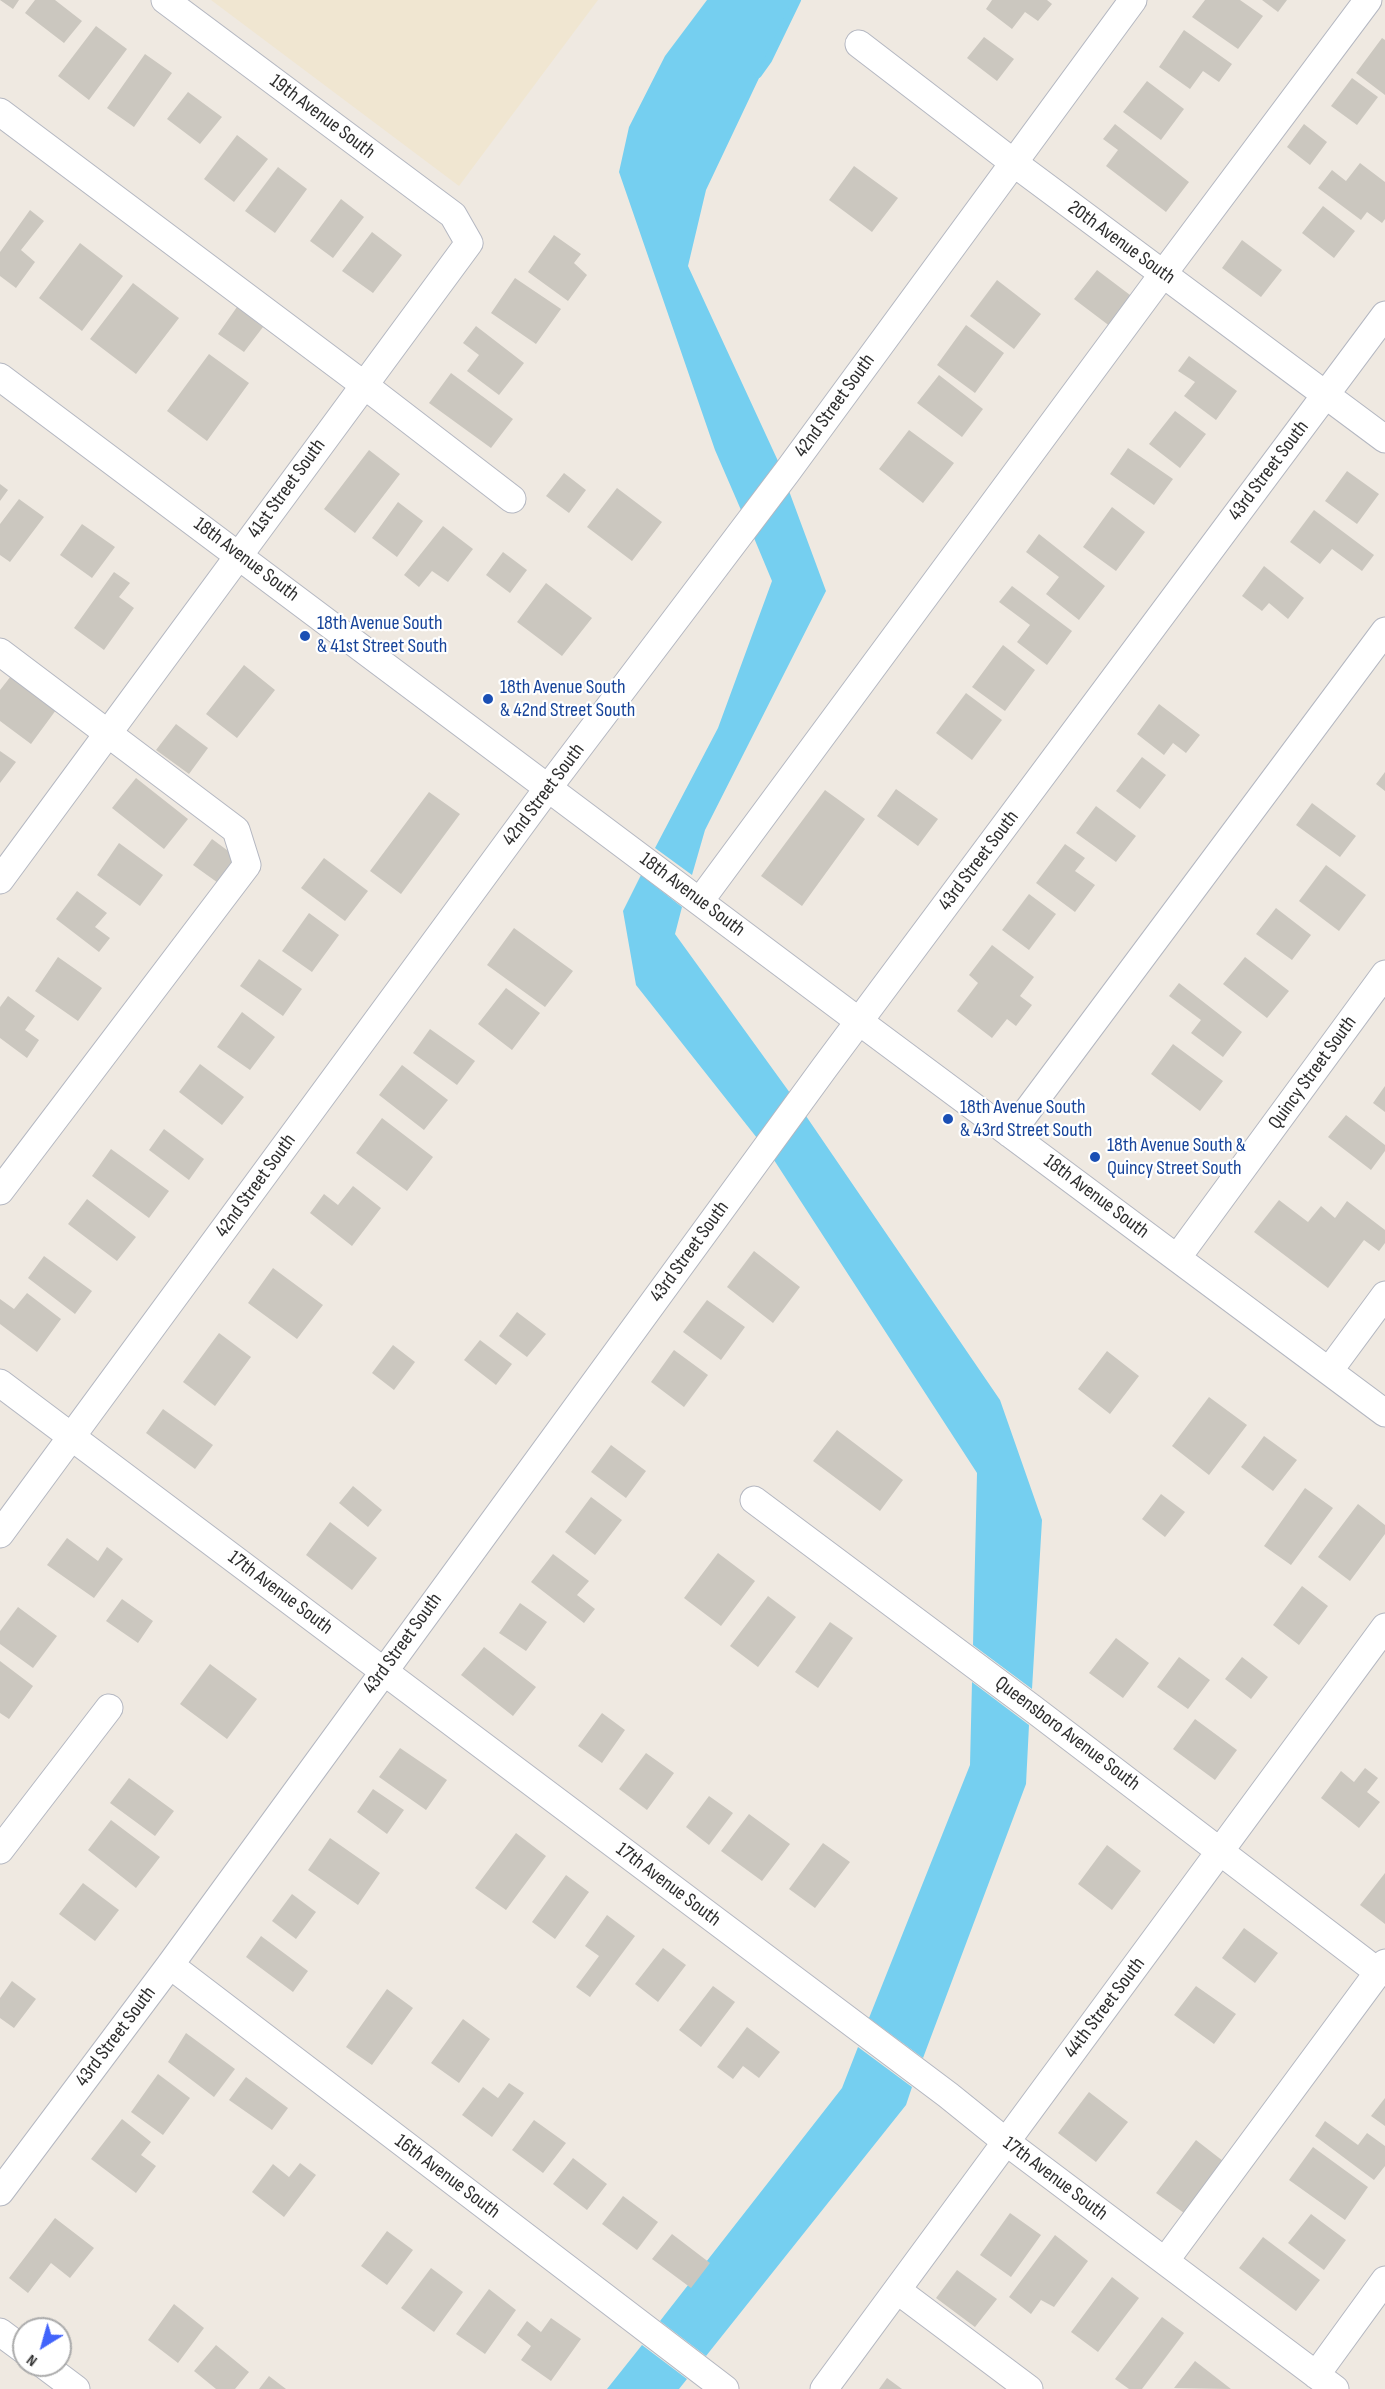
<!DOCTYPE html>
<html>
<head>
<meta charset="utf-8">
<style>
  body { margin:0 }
  #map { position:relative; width:1385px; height:2389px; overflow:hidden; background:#efe9e1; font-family:"Sofia Sans Condensed",sans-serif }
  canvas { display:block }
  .north { position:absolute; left:12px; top:2317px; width:60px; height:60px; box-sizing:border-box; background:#fff; border:2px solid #ababab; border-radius:50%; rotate:217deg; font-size:16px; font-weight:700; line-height:24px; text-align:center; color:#2e2e2e }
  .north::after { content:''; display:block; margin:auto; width:21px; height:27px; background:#4264fb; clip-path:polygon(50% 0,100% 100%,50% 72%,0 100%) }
</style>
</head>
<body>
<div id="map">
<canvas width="1385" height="2389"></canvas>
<div class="north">N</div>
</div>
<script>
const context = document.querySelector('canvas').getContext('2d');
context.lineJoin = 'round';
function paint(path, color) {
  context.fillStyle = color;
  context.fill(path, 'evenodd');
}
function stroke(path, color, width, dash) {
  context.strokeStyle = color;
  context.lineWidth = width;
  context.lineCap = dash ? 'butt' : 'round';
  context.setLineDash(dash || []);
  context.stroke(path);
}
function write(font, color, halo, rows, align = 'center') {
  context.font = font + ' "Sofia Sans Condensed",sans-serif';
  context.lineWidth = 4.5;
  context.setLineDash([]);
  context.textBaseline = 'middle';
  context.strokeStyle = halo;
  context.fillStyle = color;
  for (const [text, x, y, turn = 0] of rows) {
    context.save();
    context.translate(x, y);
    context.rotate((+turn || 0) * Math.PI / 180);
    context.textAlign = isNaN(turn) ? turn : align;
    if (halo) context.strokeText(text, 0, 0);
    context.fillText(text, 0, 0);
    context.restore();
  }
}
paint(new Path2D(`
  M 211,0 L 598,0 L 459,186 Z`), '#f0e6d1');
paint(new Path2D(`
  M 707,0 L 796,0 L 706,190 L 688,266 L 778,461 L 741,510 L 715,450 L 619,172 L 629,127 L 665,56 Z
  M 789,491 L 826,591 L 705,830 L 692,875 L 655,848 L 718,728 L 772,581 L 754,538 Z
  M 641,875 L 682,907 L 675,934 L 790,1093 L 757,1138 L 636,985 L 623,911 Z
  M 806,1116 L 1000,1400 L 1042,1520 L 1032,1689 L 973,1645 L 977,1473 L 774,1160 Z
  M 972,1682 L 1029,1725 L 1026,1784 L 923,2058 L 869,2018 L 970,1765 Z
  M 858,2047 L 912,2087 L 906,2105 L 706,2356 L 660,2321 L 842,2088 Z
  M 642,2345 L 687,2379 L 679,2389 L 607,2389 Z`), '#75cff0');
stroke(new Path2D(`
  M 758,74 L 768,60 L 797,0`), '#75cff0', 8);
paint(new Path2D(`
  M 0,0 L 19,0 L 13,9 Z
  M 35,0 L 55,0 L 82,21 L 64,43 L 25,13 Z
  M 992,0 L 1047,0 L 1052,4 L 1038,21 L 1025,12 L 1012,29 L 986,9 Z
  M 1205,0 L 1240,0 L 1263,16 L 1238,49 L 1192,17 Z
  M 1262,0 L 1287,0 L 1278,12 Z
  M 96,26 L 127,49 L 89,100 L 58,76 Z
  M 1184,30 L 1232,64 L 1219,82 L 1203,71 L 1190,89 L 1159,67 Z
  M 984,37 L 1014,59 L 997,81 L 967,58 Z
  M 1382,38 L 1385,40 L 1385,95 L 1356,73 Z
  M 145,54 L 172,73 L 134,127 L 107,108 Z
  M 1352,78 L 1378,97 L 1357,125 L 1331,106 Z
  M 1147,81 L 1184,109 L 1161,140 L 1123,112 Z
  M 188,92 L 222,117 L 200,144 L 167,119 Z
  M 1115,124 L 1189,182 L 1166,212 L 1106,166 L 1118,150 L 1103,139 Z
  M 1304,124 L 1327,142 L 1310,165 L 1287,147 Z
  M 237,135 L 268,159 L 234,202 L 204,179 Z
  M 1360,163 L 1385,182 L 1385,219 L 1382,223 L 1367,212 L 1361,220 L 1318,188 L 1332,170 L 1346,181 Z
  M 854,166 L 898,198 L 872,232 L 829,200 Z
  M 278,167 L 307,189 L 275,233 L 245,211 Z
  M 341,199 L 364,217 L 333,258 L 310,241 Z
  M 1323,206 L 1355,231 L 1334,258 L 1302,233 Z
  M 30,210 L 44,221 L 21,250 L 35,262 L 16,288 L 0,276 L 0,252 Z
  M 372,232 L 402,255 L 373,293 L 342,271 Z
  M 554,235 L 581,254 L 574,263 L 587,275 L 568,301 L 528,272 Z
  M 1242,240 L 1282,270 L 1261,297 L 1222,268 Z
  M 80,243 L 123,276 L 82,331 L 39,298 Z
  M 1097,270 L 1134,298 L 1111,327 L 1074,299 Z
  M 515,278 L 561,309 L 536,344 L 491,313 Z
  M 997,280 L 1041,314 L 1014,349 L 970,316 Z
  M 133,283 L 179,318 L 136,374 L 90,339 Z
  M 237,307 L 263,327 L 244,352 L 218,334 Z
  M 966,325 L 1004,353 L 975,393 L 937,365 Z
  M 476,326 L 524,363 L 499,395 L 467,371 L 479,355 L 463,343 Z
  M 209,354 L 249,383 L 207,441 L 167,411 Z
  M 1189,356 L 1237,391 L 1216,420 L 1184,396 L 1195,382 L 1178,371 Z
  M 451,373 L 513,419 L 491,448 L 429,403 Z
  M 939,375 L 983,409 L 962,437 L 917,403 Z
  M 1175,411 L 1206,434 L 1180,468 L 1149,444 Z
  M 909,430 L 954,463 L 923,503 L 879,469 Z
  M 1128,448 L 1173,479 L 1154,505 L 1110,474 Z
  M 369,450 L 400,474 L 355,533 L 324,509 Z
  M 1347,471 L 1379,494 L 1357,524 L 1325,501 Z
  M 564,473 L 586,490 L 569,513 L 546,496 Z
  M 0,484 L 8,490 L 0,501 Z
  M 617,488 L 662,522 L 632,561 L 587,527 Z
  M 19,499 L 44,517 L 10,562 L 0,555 L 0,524 Z
  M 398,502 L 423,521 L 397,557 L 372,538 Z
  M 1112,507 L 1145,532 L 1116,571 L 1083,547 Z
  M 1314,510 L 1374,555 L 1362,571 L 1332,549 L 1320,564 L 1290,542 Z
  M 82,524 L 115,547 L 92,578 L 60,555 Z
  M 443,526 L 473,549 L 448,582 L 432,571 L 419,587 L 404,575 Z
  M 1039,534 L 1105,586 L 1079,620 L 1046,594 L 1059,577 L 1026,552 Z
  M 503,552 L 527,570 L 510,593 L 486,575 Z
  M 1264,566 L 1304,598 L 1288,619 L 1269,603 L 1262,611 L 1242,596 Z
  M 114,572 L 130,583 L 119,597 L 134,608 L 104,650 L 74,628 Z
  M 546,583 L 592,618 L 562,656 L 517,622 Z
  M 1012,586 L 1072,631 L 1047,665 L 1017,642 L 1030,625 L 999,602 Z
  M 1003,645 L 1035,670 L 1005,711 L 972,687 Z
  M 244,665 L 275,690 L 237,738 L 206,714 Z
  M 11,676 L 56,710 L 31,744 L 0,721 L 0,690 Z
  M 966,693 L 1002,720 L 972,760 L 936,733 Z
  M 1159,704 L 1200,735 L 1186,753 L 1173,743 L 1164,755 L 1137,734 Z
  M 176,724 L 208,748 L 189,774 L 156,750 Z
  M 0,751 L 16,762 L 0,783 Z
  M 1142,757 L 1166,775 L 1140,809 L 1116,791 Z
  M 1385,772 L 1385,791 L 1376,784 Z
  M 136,778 L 188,819 L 164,849 L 112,808 Z
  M 896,789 L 938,819 L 918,846 L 877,816 Z
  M 825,790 L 865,819 L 802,906 L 761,876 Z
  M 429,792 L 460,814 L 401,894 L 370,871 Z
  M 1312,803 L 1356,836 L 1340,857 L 1296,825 Z
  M 1096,806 L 1136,836 L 1116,862 L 1076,833 Z
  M 212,839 L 239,859 L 221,885 L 193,865 Z
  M 119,843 L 163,875 L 140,906 L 97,875 Z
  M 1065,844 L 1085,858 L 1075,871 L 1095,885 L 1075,912 L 1036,883 Z
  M 324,858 L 368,891 L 345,921 L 301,888 Z
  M 1326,865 L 1366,895 L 1339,931 L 1299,901 Z
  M 77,891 L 107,913 L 95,927 L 110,938 L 99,952 L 56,919 Z
  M 1029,894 L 1056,914 L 1029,950 L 1002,930 Z
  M 1276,908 L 1311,935 L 1292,960 L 1256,934 Z
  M 309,913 L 339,935 L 312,972 L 282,951 Z
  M 514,928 L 573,971 L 545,1007 L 487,965 Z
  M 992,945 L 1034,977 L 1020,996 L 1032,1005 L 1016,1026 L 1007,1019 L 992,1038 L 957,1011 L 978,983 L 969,975 Z
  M 58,957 L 102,988 L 78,1021 L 35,991 Z
  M 1245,957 L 1289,991 L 1267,1018 L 1223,984 Z
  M 259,959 L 302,989 L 283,1016 L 240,986 Z
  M 1179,983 L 1242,1032 L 1223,1057 L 1191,1033 L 1201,1020 L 1169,996 Z
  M 506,988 L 540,1013 L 512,1050 L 478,1024 Z
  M 8,996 L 35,1016 L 25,1030 L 39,1040 L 27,1058 L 0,1038 L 0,1007 Z
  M 242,1012 L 275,1037 L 250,1070 L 217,1047 Z
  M 430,1029 L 475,1061 L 457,1085 L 413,1053 Z
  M 1173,1044 L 1223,1081 L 1200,1111 L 1151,1074 Z
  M 200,1064 L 244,1097 L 222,1125 L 179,1092 Z
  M 402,1065 L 448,1100 L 424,1130 L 379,1095 Z
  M 1385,1086 L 1385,1112 L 1373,1103 Z
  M 1346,1115 L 1385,1145 L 1385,1151 L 1371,1170 L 1328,1137 Z
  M 382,1118 L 433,1157 L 407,1191 L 356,1153 Z
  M 164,1129 L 204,1159 L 189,1180 L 149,1150 Z
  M 111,1149 L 169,1191 L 149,1218 L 92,1176 Z
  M 353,1186 L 381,1208 L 352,1246 L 310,1213 L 324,1194 L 338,1205 Z
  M 87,1199 L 136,1237 L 117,1261 L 68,1224 Z
  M 1279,1200 L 1308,1222 L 1321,1206 L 1335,1218 L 1347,1201 L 1385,1230 L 1385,1243 L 1379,1251 L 1364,1240 L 1328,1288 L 1254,1232 Z
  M 754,1251 L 800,1287 L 773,1323 L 727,1287 Z
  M 44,1256 L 92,1291 L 75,1314 L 28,1278 Z
  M 273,1268 L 323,1305 L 297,1339 L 248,1303 Z
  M 27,1293 L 61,1319 L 37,1352 L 0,1324 L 0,1299 L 14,1309 Z
  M 707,1300 L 745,1327 L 721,1360 L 683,1332 Z
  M 517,1312 L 546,1334 L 527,1357 L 499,1336 Z
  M 219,1333 L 251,1357 L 215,1406 L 183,1382 Z
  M 480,1340 L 512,1364 L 496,1385 L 464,1360 Z
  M 393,1345 L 415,1362 L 394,1390 L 372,1373 Z
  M 674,1350 L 708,1375 L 684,1407 L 651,1382 Z
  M 1107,1351 L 1139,1376 L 1110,1414 L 1078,1389 Z
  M 1209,1397 L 1247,1425 L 1209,1475 L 1172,1446 Z
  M 163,1409 L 213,1445 L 195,1469 L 146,1433 Z
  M 837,1430 L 903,1480 L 880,1511 L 813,1461 Z
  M 1264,1436 L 1297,1460 L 1273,1491 L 1241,1467 Z
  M 611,1445 L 646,1471 L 626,1498 L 591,1472 Z
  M 353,1486 L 382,1510 L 368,1527 L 339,1503 Z
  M 1305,1488 L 1333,1508 L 1291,1565 L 1264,1546 Z
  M 1161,1494 L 1185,1512 L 1165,1537 L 1142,1519 Z
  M 591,1497 L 622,1520 L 595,1555 L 565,1532 Z
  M 1358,1504 L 1385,1525 L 1385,1534 L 1350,1581 L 1318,1557 Z
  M 330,1522 L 377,1558 L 352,1590 L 306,1555 Z
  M 67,1538 L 98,1561 L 107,1547 L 123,1559 L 94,1598 L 47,1565 Z
  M 718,1553 L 755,1581 L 721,1626 L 684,1598 Z
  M 553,1554 L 589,1581 L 577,1595 L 595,1609 L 584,1623 L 531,1582 Z
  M 1302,1586 L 1328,1606 L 1299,1645 L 1273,1625 Z
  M 768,1596 L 796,1617 L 758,1667 L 730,1646 Z
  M 122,1599 L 153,1621 L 138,1643 L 106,1621 Z
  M 520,1603 L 547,1622 L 526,1651 L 499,1633 Z
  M 18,1607 L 57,1636 L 33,1668 L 0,1644 L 0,1631 Z
  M 830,1622 L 853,1638 L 818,1688 L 795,1672 Z
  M 1116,1638 L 1149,1663 L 1123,1698 L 1089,1673 Z
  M 484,1647 L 536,1687 L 513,1716 L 461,1675 Z
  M 1179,1657 L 1210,1680 L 1188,1709 L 1157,1687 Z
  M 1242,1657 L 1268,1677 L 1251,1699 L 1225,1679 Z
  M 0,1661 L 33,1686 L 9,1719 L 0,1713 Z
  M 210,1664 L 257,1699 L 227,1739 L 180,1704 Z
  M 602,1713 L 625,1730 L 602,1763 L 578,1746 Z
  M 1195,1719 L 1237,1750 L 1215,1780 L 1173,1749 Z
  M 400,1748 L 447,1780 L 426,1810 L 379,1777 Z
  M 646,1753 L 674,1773 L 647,1810 L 619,1789 Z
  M 1365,1768 L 1378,1778 L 1367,1792 L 1380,1802 L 1359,1828 L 1321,1798 L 1341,1771 L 1354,1782 Z
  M 129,1778 L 174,1811 L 155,1836 L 110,1803 Z
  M 373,1789 L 404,1810 L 387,1834 L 357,1812 Z
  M 709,1796 L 733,1813 L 709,1845 L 686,1827 Z
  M 749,1814 L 790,1844 L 762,1881 L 721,1851 Z
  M 111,1820 L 160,1857 L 136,1888 L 88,1850 Z
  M 516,1833 L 546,1856 L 506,1910 L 475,1888 Z
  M 330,1838 L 380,1873 L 358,1905 L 308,1870 Z
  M 823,1843 L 850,1862 L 815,1908 L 789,1889 Z
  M 1107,1845 L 1141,1871 L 1112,1910 L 1078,1884 Z
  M 1385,1873 L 1385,1924 L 1360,1905 Z
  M 566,1875 L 589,1892 L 555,1939 L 532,1922 Z
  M 83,1883 L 119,1910 L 95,1941 L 59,1914 Z
  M 292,1894 L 316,1912 L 296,1939 L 272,1921 Z
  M 607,1915 L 635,1936 L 590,1997 L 576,1987 L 599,1956 L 585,1946 Z
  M 1244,1928 L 1278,1953 L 1255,1983 L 1222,1958 Z
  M 261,1936 L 308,1971 L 293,1992 L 246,1957 Z
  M 663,1948 L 686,1965 L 658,2002 L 635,1984 Z
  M 12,1981 L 36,1999 L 14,2028 L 0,2018 L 0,1998 Z
  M 713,1986 L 735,2002 L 701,2047 L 679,2030 Z
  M 1196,1986 L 1236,2014 L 1214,2044 L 1174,2015 Z
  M 387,1989 L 413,2008 L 372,2065 L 346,2047 Z
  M 463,2019 L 490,2039 L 459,2083 L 431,2063 Z
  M 747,2027 L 780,2052 L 759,2078 L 743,2066 L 733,2079 L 717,2067 Z
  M 186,2033 L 235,2069 L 214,2097 L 168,2062 Z
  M 158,2074 L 190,2098 L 163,2135 L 131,2112 Z
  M 246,2077 L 288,2108 L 272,2130 L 229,2100 Z
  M 509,2083 L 524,2093 L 492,2137 L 462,2115 L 483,2087 L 498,2098 Z
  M 1089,2092 L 1128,2122 L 1096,2162 L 1058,2133 Z
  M 1385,2098 L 1385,2126 L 1371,2116 Z
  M 122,2119 L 151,2142 L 141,2155 L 156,2166 L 136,2193 L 91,2159 Z
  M 534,2120 L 566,2143 L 543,2173 L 512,2150 Z
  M 1325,2121 L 1358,2145 L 1367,2133 L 1385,2146 L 1385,2166 L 1374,2180 L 1315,2136 Z
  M 1196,2140 L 1223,2161 L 1184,2213 L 1156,2193 Z
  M 1313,2147 L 1368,2187 L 1345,2220 L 1289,2180 Z
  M 573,2158 L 607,2184 L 587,2210 L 553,2184 Z
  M 300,2163 L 316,2175 L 284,2217 L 252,2192 L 273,2164 L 289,2177 Z
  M 623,2196 L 658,2222 L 637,2250 L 602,2224 Z
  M 1010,2213 L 1041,2235 L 1011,2277 L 980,2255 Z
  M 1311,2214 L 1346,2240 L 1324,2270 L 1288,2243 Z
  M 55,2218 L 94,2248 L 70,2278 L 51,2263 L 28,2293 L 9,2278 Z
  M 387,2231 L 413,2250 L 387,2285 L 361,2266 Z
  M 672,2234 L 710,2263 L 691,2288 L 652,2259 Z
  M 1055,2235 L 1088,2261 L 1054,2307 L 1041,2300 L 1031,2314 L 1009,2297 Z
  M 1263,2237 L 1320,2280 L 1296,2311 L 1239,2268 Z
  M 431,2268 L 463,2292 L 434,2332 L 401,2308 Z
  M 957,2270 L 997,2299 L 975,2327 L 936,2298 Z
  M 1112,2277 L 1139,2298 L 1098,2352 L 1071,2332 Z
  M 489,2289 L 516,2310 L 485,2354 L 456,2334 Z
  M 174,2304 L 204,2328 L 178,2363 L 148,2340 Z
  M 1162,2317 L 1184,2333 L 1142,2389 L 1129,2389 L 1115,2379 Z
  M 551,2318 L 581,2339 L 551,2381 L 521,2360 L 531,2346 L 517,2335 L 527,2321 L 541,2332 Z
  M 216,2345 L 249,2372 L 235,2389 L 216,2389 L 194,2371 Z
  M 1195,2361 L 1231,2389 L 1174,2388 Z
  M 269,2376 L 286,2389 L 259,2389 Z
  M 887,2378 L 902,2389 L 879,2389 Z`), '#cbc7bf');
const minor = new Path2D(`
  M 859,44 L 1014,163 L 1385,439
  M 0,112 L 364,385 L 512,499
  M 0,377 L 860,1022 L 1385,1413
  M 0,652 L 236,830 L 247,865 L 0,1191
  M 0,880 L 469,243 L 453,215 L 165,0
  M 700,901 L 1163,274 L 1368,0
  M 1010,1134 L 1385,631
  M 1177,1258 L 1385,974
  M 1329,1371 L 1385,1295
  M 0,1383 L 948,2095 L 1005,2141 L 1335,2389
  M 754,1500 L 1032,1708 L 1378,1972
  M 0,1534 L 548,788 L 787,472 L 1133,0
  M 0,1850 L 109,1708
  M 170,1965 L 725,2389
  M 0,2192 L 170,1965 L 825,1067 L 1385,315
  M 1165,2261 L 1385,1963
  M 897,2290 L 1029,2389
  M 0,2332 L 24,2350
  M 44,2365 L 76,2389
  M 1316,2375 L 1385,2280
  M 824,2389 C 1010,2134 1200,1882 1385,1627`);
stroke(minor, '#b4b7c1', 29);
stroke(minor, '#fff', 27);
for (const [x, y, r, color] of [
  [305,636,6,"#1a4fb4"],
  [488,699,6,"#1a4fb4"],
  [948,1119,6,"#1a4fb4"],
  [1095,1157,6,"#1a4fb4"]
]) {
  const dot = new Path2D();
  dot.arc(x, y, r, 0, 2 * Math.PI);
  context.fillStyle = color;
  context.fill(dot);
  stroke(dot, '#fff', 2);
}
write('20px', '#2e2e2e', '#fff', [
  ["19th Avenue South",322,117,37],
  ["20th Avenue South",1121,243,36],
  ["42nd Street South",835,406,-54],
  ["43rd Street South",1269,471,-53],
  ["41st Street South",287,489,-54],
  ["18th Avenue South",246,560,37],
  ["42nd Street South",544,795,-53],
  ["43rd Street South",979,861,-53],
  ["18th Avenue South",692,895,37],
  ["Quincy Street South",1313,1073,-54],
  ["42nd Street South",256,1186,-54],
  ["18th Avenue South",1096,1197,37],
  ["43rd Street South",690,1252,-54],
  ["17th Avenue South",280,1593,37],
  ["43rd Street South",403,1644,-54],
  ["Queensboro Avenue South",1067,1734,37],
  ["17th Avenue South",668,1885,37],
  ["44th Street South",1105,2008,-53],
  ["43rd Street South",116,2037,-53],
  ["16th Avenue South",447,2177,37],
  ["17th Avenue South",1055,2179,37]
]);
write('20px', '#164399', '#fff', [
  ["18th Avenue South",317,624],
  ["& 41st Street South",317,647],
  ["18th Avenue South",500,688],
  ["& 42nd Street South",500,711],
  ["18th Avenue South",960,1108],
  ["& 43rd Street South",960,1131],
  ["18th Avenue South &",1107,1146],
  ["Quincy Street South",1107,1169]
], 'left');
</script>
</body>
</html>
